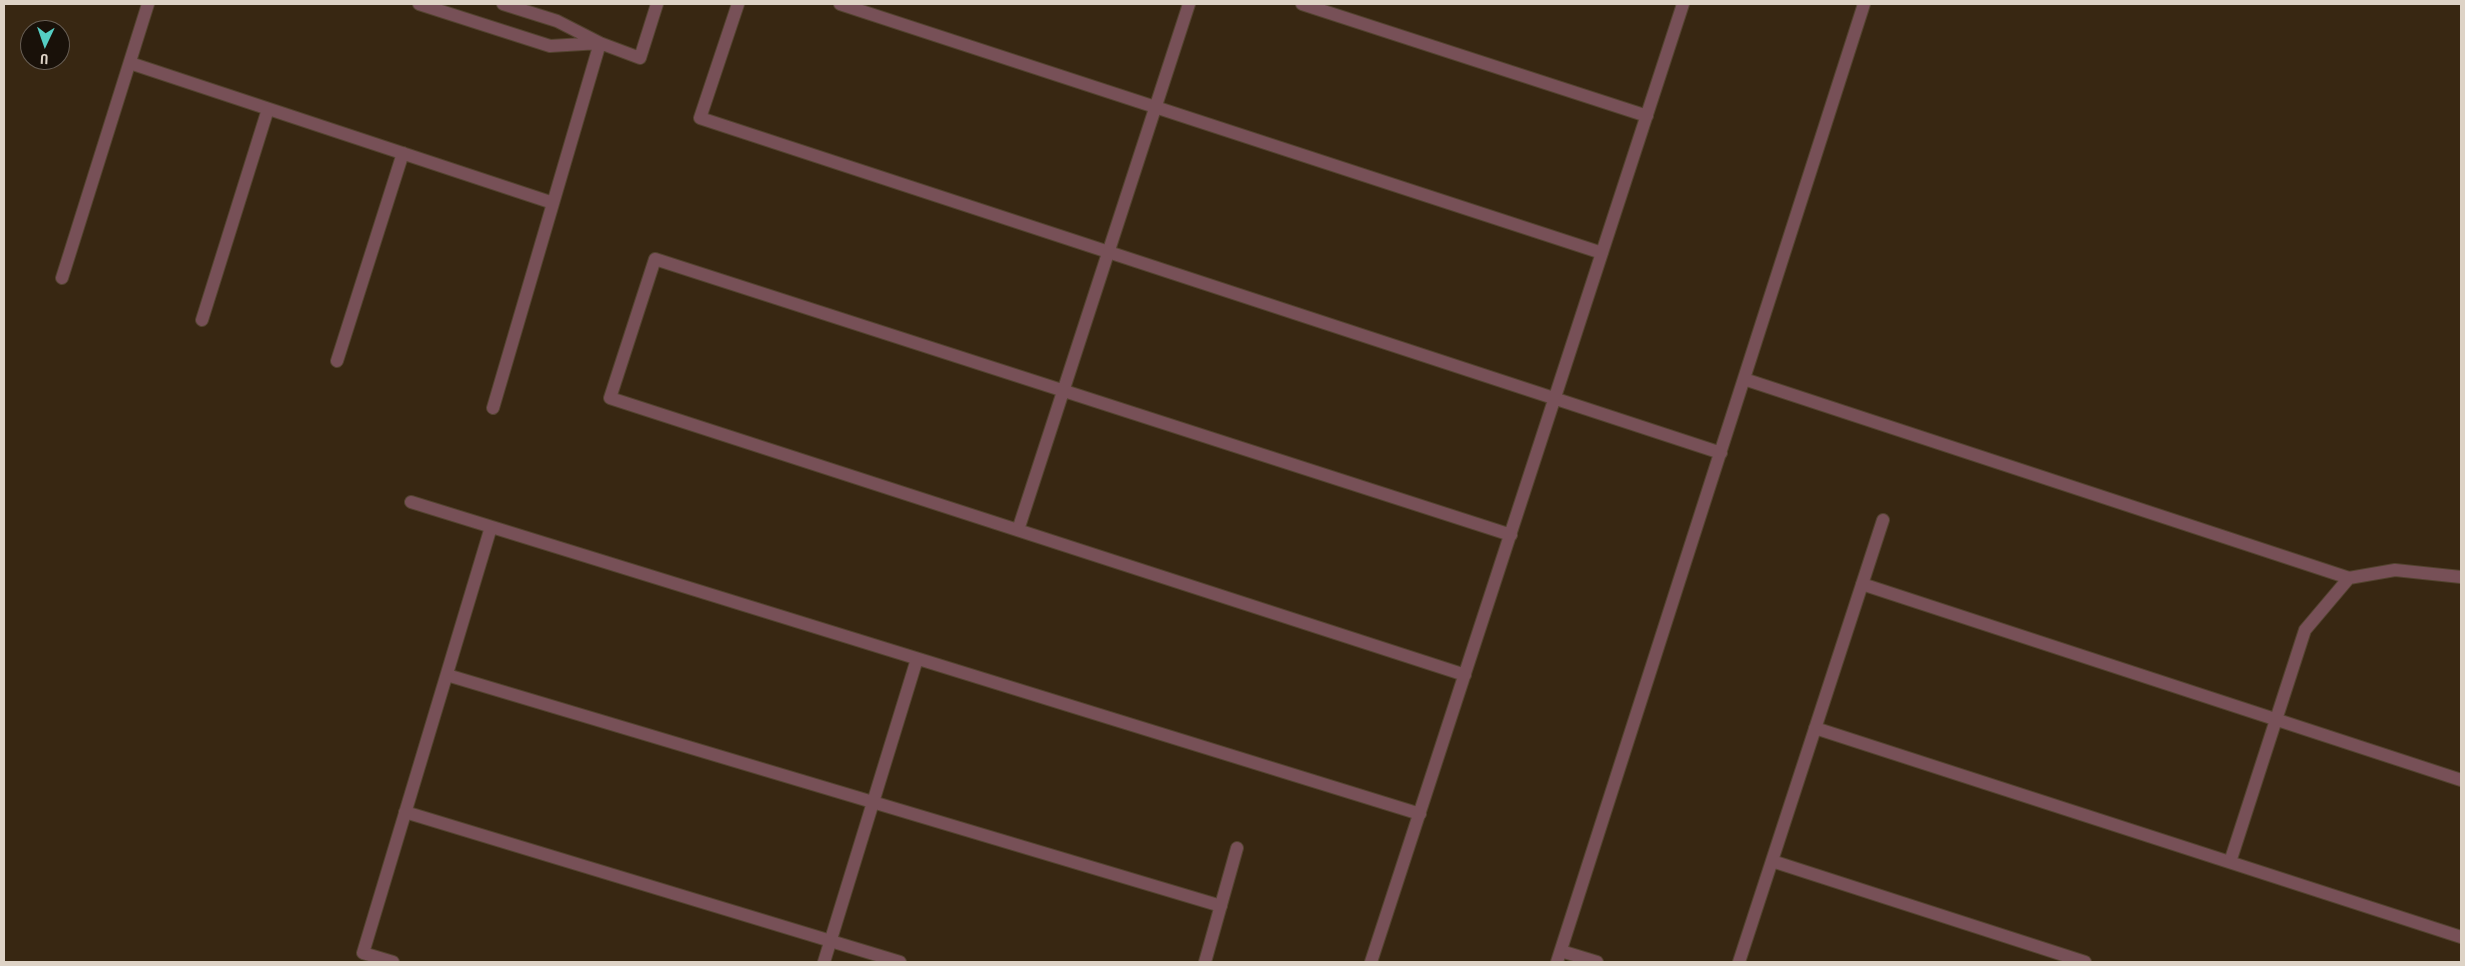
<!DOCTYPE html>
<html>
<head>
<meta charset="utf-8">
<style>
  body { margin:0 }
  #map { position:relative; width:2465px; height:966px; overflow:hidden; background:#382712; font-family:"Roboto Condensed",sans-serif }
  canvas { display:block }
  .frame { position:absolute; inset:0; border:5px solid #ded3c6; pointer-events:none }
  .north { position:absolute; left:20px; top:20px; width:50px; height:50px; box-sizing:border-box; background:#191109; border:1px solid #685f55; border-radius:50%; rotate:183deg; font-size:14px; font-weight:700; line-height:20px; text-align:center; color:#ded3c6 }
  .north::after { content:''; display:block; margin:auto; width:18px; height:22px; background:#55cec4; clip-path:polygon(50% 0,100% 100%,50% 72%,0 100%) }
</style>
</head>
<body>
<div id="map">
<canvas width="2465" height="966"></canvas>
<div class="frame"></div>
<div class="north">U</div>
</div>
<script>
const context = document.querySelector('canvas').getContext('2d');
context.lineJoin = 'round';
function stroke(path, color, width, dash) {
  context.strokeStyle = color;
  context.lineWidth = width;
  context.lineCap = dash ? 'butt' : 'round';
  context.setLineDash(dash || []);
  context.stroke(path);
}
const street = new Path2D(`
  M 419,4 L 550,46 L 600,43
  M 503,4 L 557,21 L 600,43 L 640,58 L 657,4
  M 738,4 L 700,118 L 1721,453
  M 840,4 L 1602,253
  M 1302,4 L 1647,116
  M 130,63 L 553,203
  M 62,278 L 148,4
  M 202,320 L 268,109
  M 337,361 L 403,153
  M 1744,379 L 2349,578
  M 493,408 L 600,43
  M 411,502 L 1420,814
  M 1018,530 L 1189,4
  M 1862,584 L 2461,780
  M 447,675 L 1221,906
  M 1465,675 L 610,398 L 655,259 L 1511,535
  M 1815,728 L 2461,937
  M 405,812 L 900,962
  M 1772,861 L 2085,962
  M 2230,862 L 2305,630 L 2349,578 L 2395,570 L 2461,577
  M 1561,951 L 1597,962
  M 393,962 L 363,953 L 491,527
  M 824,962 L 917,659
  M 1205,962 L 1237,848
  M 1371,962 L 1683,4
  M 1557,962 L 1864,4
  M 1739,962 L 1883,520`);
stroke(street, '#53432f', 14);
stroke(street, '#775057', 12);
</script>
</body>
</html>
